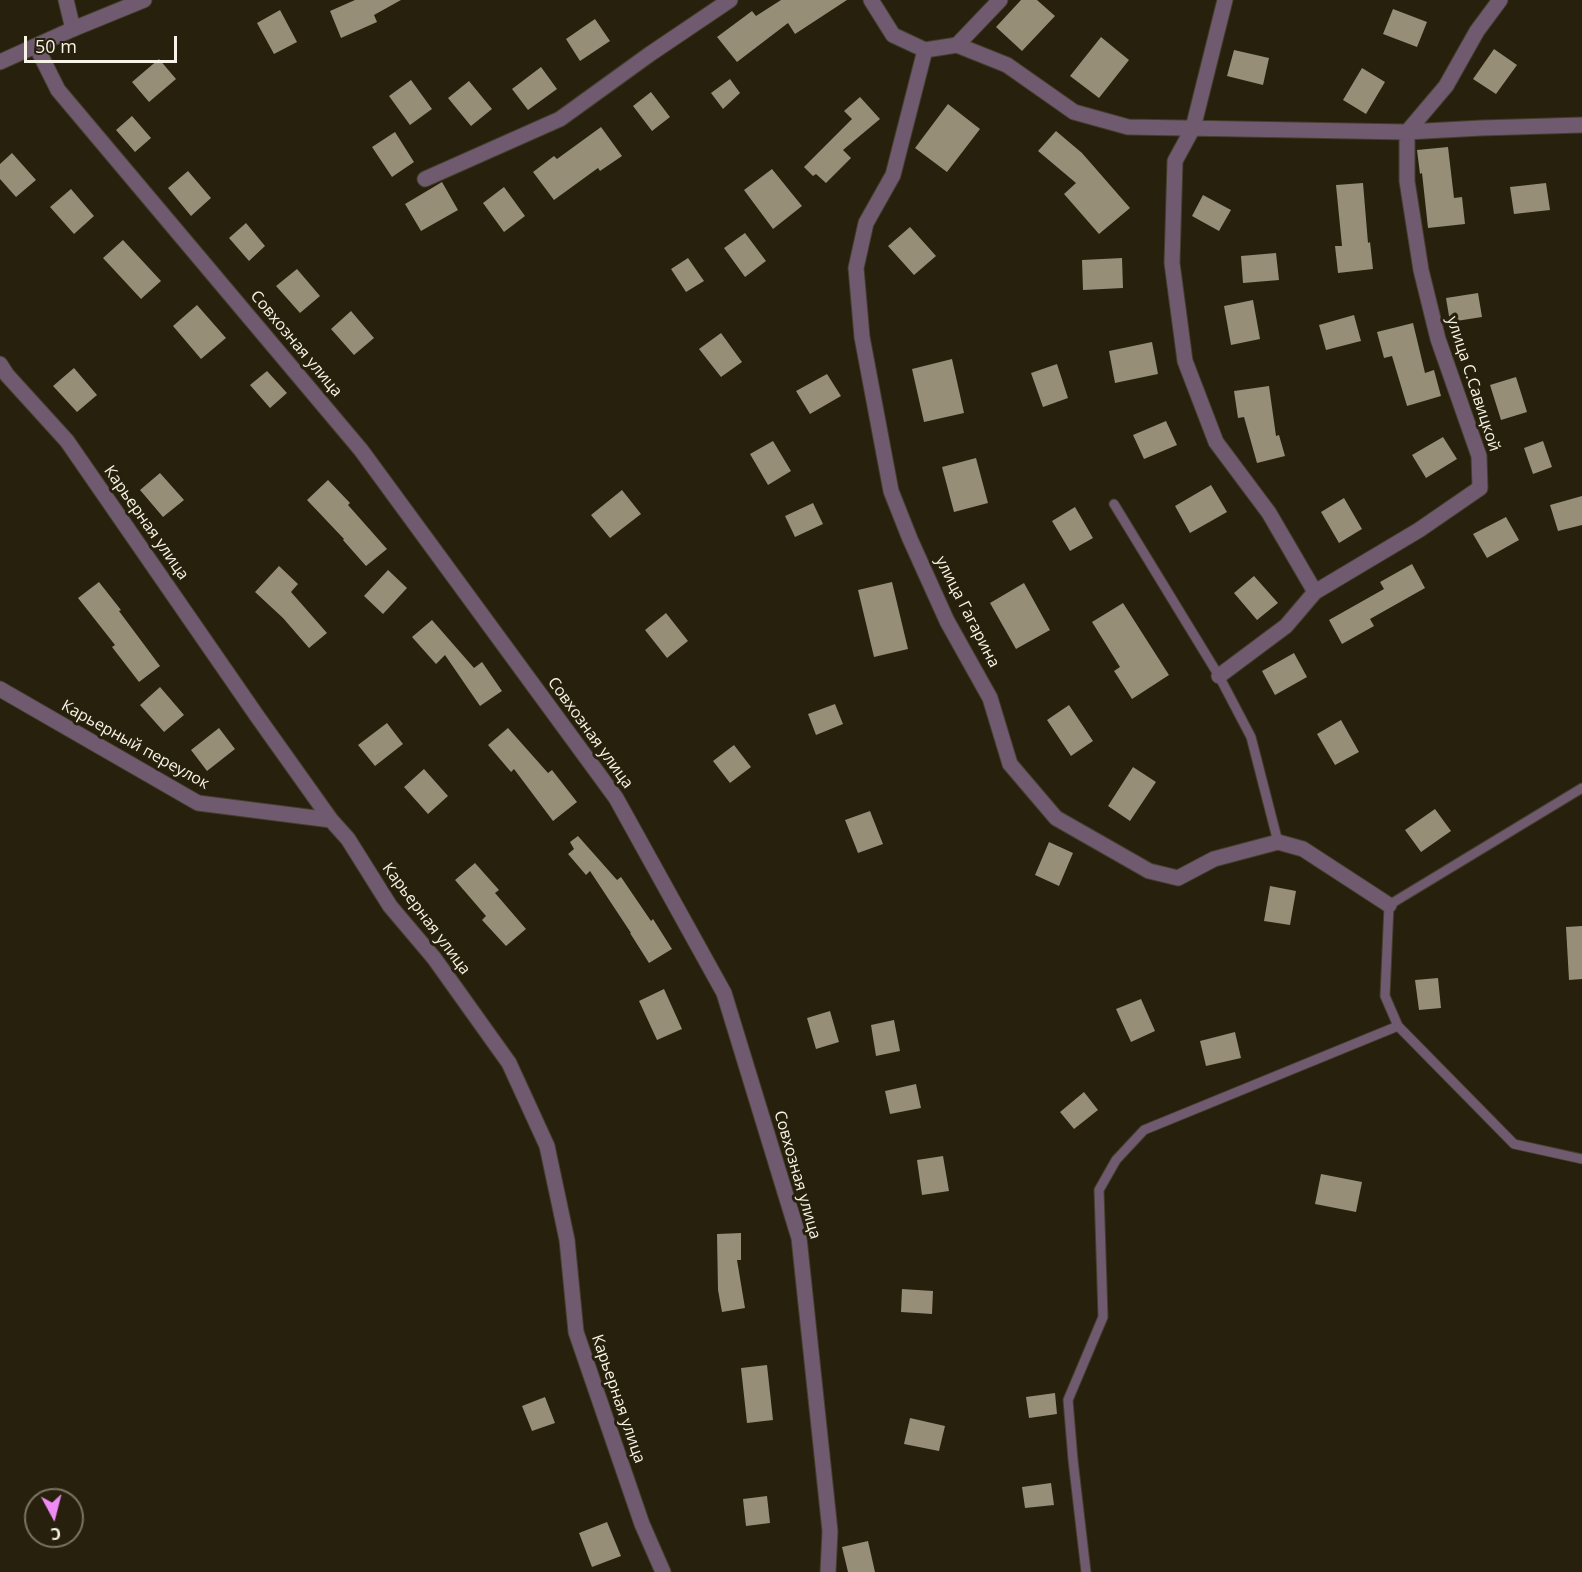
<!DOCTYPE html>
<html>
<head>
<meta charset="utf-8">
<style>
  body { margin:0 }
  #map { position:relative; width:1582px; height:1572px; overflow:hidden; background:#27200c; font-family:"Open Sans",sans-serif }
  canvas { display:block }
  .north { position:absolute; left:24px; top:1488px; width:60px; height:60px; box-sizing:border-box; background:#27200c; border:2px solid #7a7463; border-radius:50%; rotate:173deg; font-size:16px; font-weight:700; line-height:24px; text-align:center; color:#f7f3e6 }
  .north::after { content:''; display:block; margin:auto; width:21px; height:27px; background:#f08bf6; clip-path:polygon(50% 0,100% 100%,50% 72%,0 100%) }
  .scale { position:absolute; left:24px; top:36px; width:153px; height:27px; box-sizing:border-box; border:3px solid #f7f3e6; border-top:0; padding-left:8px; font-size:18px; line-height:21px; white-space:nowrap; color:#f7f3e6; -webkit-text-stroke:4px #27200c; paint-order:stroke }
</style>
</head>
<body>
<div id="map">
<canvas width="1582" height="1572"></canvas>
<div class="north">С</div>
<div class="scale">50 m</div>
</div>
<script>
const context = document.querySelector('canvas').getContext('2d');
context.lineJoin = 'round';
function paint(path, color) {
  context.fillStyle = color;
  context.fill(path, 'evenodd');
}
function stroke(path, color, width, dash) {
  context.strokeStyle = color;
  context.lineWidth = width;
  context.lineCap = dash ? 'butt' : 'round';
  context.setLineDash(dash || []);
  context.stroke(path);
}
function write(font, color, halo, rows, align = 'center') {
  context.font = font + ' "Open Sans",sans-serif';
  context.lineWidth = 6;
  context.setLineDash([]);
  context.textBaseline = 'middle';
  context.strokeStyle = halo;
  context.fillStyle = color;
  for (const [text, x, y, turn = 0] of rows) {
    context.save();
    context.translate(x, y);
    context.rotate((+turn || 0) * Math.PI / 180);
    context.textAlign = isNaN(turn) ? turn : align;
    if (halo) context.strokeText(text, 0, 0);
    context.fillText(text, 0, 0);
    context.restore();
  }
}
paint(new Path2D(`
  M 355,0 L 401,0 L 374,15 L 377,22 L 341,38 L 330,11 Z
  M 781,0 L 847,0 L 795,34 L 788,23 L 737,62 L 717,37 L 752,11 L 756,16 Z
  M 1021,0 L 1037,0 L 1055,16 L 1022,51 L 996,27 Z
  M 1393,9 L 1427,22 L 1417,47 L 1383,34 Z
  M 280,10 L 297,42 L 274,54 L 257,23 Z
  M 595,19 L 610,41 L 580,61 L 566,39 Z
  M 1101,37 L 1129,60 L 1099,98 L 1070,76 Z
  M 1494,49 L 1517,65 L 1496,94 L 1473,79 Z
  M 1234,50 L 1269,58 L 1263,85 L 1227,76 Z
  M 159,59 L 176,79 L 149,102 L 132,82 Z
  M 541,67 L 557,89 L 528,110 L 512,89 Z
  M 1362,68 L 1385,82 L 1366,114 L 1343,100 Z
  M 730,79 L 740,93 L 723,109 L 711,93 Z
  M 411,80 L 432,109 L 410,125 L 389,96 Z
  M 469,81 L 492,109 L 471,126 L 448,98 Z
  M 651,92 L 670,117 L 652,131 L 633,106 Z
  M 860,97 L 880,119 L 843,150 L 851,158 L 826,183 L 816,174 L 813,176 L 804,167 L 852,119 L 844,111 Z
  M 948,104 L 980,129 L 947,172 L 915,148 Z
  M 132,116 L 151,138 L 135,152 L 116,130 Z
  M 601,127 L 622,156 L 600,171 L 598,168 L 554,200 L 533,172 L 554,156 L 557,159 Z
  M 1056,131 L 1082,153 L 1130,208 L 1099,234 L 1064,194 L 1076,183 L 1038,151 Z
  M 395,132 L 414,162 L 392,177 L 372,147 Z
  M 1448,147 L 1454,198 L 1462,197 L 1465,224 L 1428,228 L 1422,173 L 1420,174 L 1417,150 Z
  M 12,153 L 36,180 L 16,197 L 0,179 L 0,164 Z
  M 772,169 L 802,206 L 773,229 L 744,190 Z
  M 188,171 L 211,198 L 191,216 L 168,188 Z
  M 442,182 L 458,210 L 421,231 L 405,204 Z
  M 1363,183 L 1368,243 L 1370,242 L 1373,269 L 1338,273 L 1335,246 L 1342,246 L 1336,185 Z
  M 1546,183 L 1550,210 L 1514,214 L 1510,187 Z
  M 504,187 L 525,216 L 504,232 L 483,203 Z
  M 71,189 L 94,216 L 74,234 L 50,207 Z
  M 1203,195 L 1231,210 L 1219,231 L 1192,216 Z
  M 246,223 L 265,246 L 249,261 L 229,238 Z
  M 910,227 L 936,256 L 914,275 L 888,246 Z
  M 745,233 L 766,261 L 745,277 L 724,248 Z
  M 123,240 L 161,281 L 141,299 L 103,258 Z
  M 1276,253 L 1279,280 L 1243,283 L 1241,256 Z
  M 688,258 L 704,281 L 686,292 L 671,269 Z
  M 1122,258 L 1123,288 L 1083,290 L 1082,260 Z
  M 297,269 L 320,296 L 300,313 L 276,286 Z
  M 1478,293 L 1482,317 L 1450,322 L 1446,298 Z
  M 1253,300 L 1260,339 L 1231,345 L 1224,306 Z
  M 197,305 L 226,338 L 201,359 L 173,326 Z
  M 351,311 L 374,338 L 354,355 L 331,329 Z
  M 1354,315 L 1361,341 L 1326,350 L 1319,325 Z
  M 1413,323 L 1425,373 L 1434,370 L 1441,396 L 1407,406 L 1392,356 L 1384,358 L 1377,332 Z
  M 721,333 L 742,362 L 721,377 L 699,349 Z
  M 1152,342 L 1158,374 L 1115,383 L 1109,351 Z
  M 952,359 L 964,413 L 924,422 L 912,369 Z
  M 1057,364 L 1068,398 L 1043,407 L 1031,373 Z
  M 74,368 L 97,395 L 77,412 L 53,386 Z
  M 267,371 L 287,393 L 270,408 L 250,385 Z
  M 827,374 L 841,396 L 810,414 L 796,391 Z
  M 1516,377 L 1527,412 L 1501,420 L 1490,385 Z
  M 1269,386 L 1276,436 L 1279,435 L 1285,456 L 1257,463 L 1244,417 L 1238,418 L 1234,391 Z
  M 1166,421 L 1177,445 L 1144,459 L 1133,435 Z
  M 1443,437 L 1457,459 L 1426,478 L 1412,455 Z
  M 773,441 L 791,471 L 768,485 L 750,454 Z
  M 1543,441 L 1552,467 L 1533,474 L 1524,448 Z
  M 976,458 L 988,503 L 954,512 L 942,467 Z
  M 160,473 L 184,500 L 163,517 L 140,490 Z
  M 328,480 L 350,503 L 348,505 L 387,549 L 366,566 L 343,540 L 344,539 L 307,500 Z
  M 1211,485 L 1227,512 L 1190,533 L 1175,506 Z
  M 622,490 L 641,514 L 610,538 L 591,515 Z
  M 1582,496 L 1582,525 L 1558,531 L 1550,505 Z
  M 1344,498 L 1362,529 L 1339,543 L 1321,512 Z
  M 813,503 L 823,524 L 795,537 L 785,516 Z
  M 1075,507 L 1093,538 L 1070,551 L 1052,521 Z
  M 1506,517 L 1519,540 L 1487,558 L 1473,534 Z
  M 1412,564 L 1425,588 L 1370,619 L 1374,626 L 1342,644 L 1329,620 L 1384,589 L 1380,582 Z
  M 279,566 L 298,584 L 291,592 L 327,633 L 309,648 L 283,618 L 255,592 Z
  M 388,570 L 407,588 L 383,614 L 364,596 Z
  M 1254,576 L 1278,603 L 1257,620 L 1234,593 Z
  M 99,582 L 121,610 L 119,611 L 160,666 L 139,682 L 112,647 L 115,645 L 78,598 Z
  M 892,582 L 908,649 L 874,657 L 858,590 Z
  M 1024,583 L 1050,630 L 1016,649 L 990,603 Z
  M 1123,603 L 1169,675 L 1132,699 L 1114,671 L 1120,667 L 1092,622 Z
  M 666,613 L 688,641 L 667,658 L 645,630 Z
  M 432,620 L 474,668 L 482,662 L 502,691 L 480,706 L 445,655 L 436,664 L 412,637 Z
  M 1294,653 L 1307,677 L 1275,695 L 1262,671 Z
  M 160,687 L 184,715 L 164,732 L 140,705 Z
  M 835,704 L 843,724 L 816,735 L 808,714 Z
  M 1069,705 L 1093,741 L 1071,756 L 1047,720 Z
  M 1341,720 L 1359,752 L 1335,765 L 1317,734 Z
  M 387,723 L 403,744 L 375,766 L 358,745 Z
  M 219,728 L 235,749 L 207,771 L 191,750 Z
  M 508,728 L 548,773 L 552,770 L 577,802 L 553,821 L 514,769 L 511,772 L 488,745 Z
  M 734,745 L 751,767 L 730,783 L 713,761 Z
  M 1133,767 L 1156,782 L 1130,821 L 1108,806 Z
  M 424,769 L 448,796 L 428,814 L 404,787 Z
  M 1435,809 L 1451,831 L 1421,852 L 1405,830 Z
  M 870,811 L 883,844 L 858,853 L 845,820 Z
  M 578,836 L 617,880 L 621,877 L 651,921 L 653,919 L 672,949 L 649,963 L 630,933 L 631,933 L 590,871 L 586,875 L 568,854 L 574,849 L 570,842 Z
  M 1049,842 L 1073,853 L 1059,886 L 1035,875 Z
  M 475,863 L 499,890 L 495,893 L 526,929 L 506,946 L 482,920 L 486,916 L 455,880 Z
  M 1270,886 L 1296,891 L 1290,925 L 1264,921 Z
  M 1582,926 L 1582,979 L 1569,980 L 1566,927 Z
  M 1438,978 L 1441,1008 L 1419,1010 L 1415,980 Z
  M 664,989 L 682,1029 L 657,1040 L 639,1001 Z
  M 1141,999 L 1155,1031 L 1131,1042 L 1116,1009 Z
  M 830,1011 L 839,1042 L 816,1049 L 807,1018 Z
  M 894,1020 L 900,1051 L 876,1056 L 871,1025 Z
  M 1235,1032 L 1241,1058 L 1206,1066 L 1200,1041 Z
  M 916,1084 L 921,1108 L 890,1114 L 885,1091 Z
  M 1084,1092 L 1098,1110 L 1074,1129 L 1060,1112 Z
  M 943,1156 L 949,1191 L 922,1195 L 917,1160 Z
  M 1321,1174 L 1362,1182 L 1356,1212 L 1315,1204 Z
  M 741,1233 L 741,1260 L 737,1260 L 745,1308 L 722,1312 L 718,1290 L 717,1234 Z
  M 902,1289 L 933,1291 L 932,1314 L 901,1312 Z
  M 767,1365 L 773,1420 L 747,1423 L 741,1368 Z
  M 1055,1393 L 1057,1414 L 1029,1418 L 1026,1397 Z
  M 545,1397 L 555,1423 L 532,1431 L 522,1406 Z
  M 910,1418 L 945,1426 L 939,1451 L 904,1444 Z
  M 1051,1483 L 1054,1505 L 1025,1508 L 1022,1487 Z
  M 767,1496 L 770,1523 L 746,1526 L 743,1499 Z
  M 607,1522 L 621,1556 L 592,1567 L 579,1533 Z
  M 868,1541 L 875,1572 L 848,1572 L 842,1547 Z`), '#968e76');
const service = new Path2D(`
  M 1114,504 L 1219,676 L 1251,737 L 1278,842
  M 1398,1026 L 1514,1144 L 1582,1159
  M 1086,1572 L 1073,1460 L 1068,1400 L 1103,1317 L 1099,1190 L 1116,1160 L 1144,1130 L 1398,1026 L 1385,996 L 1389,905 L 1582,788`);
const minor = new Path2D(`
  M 66,0 L 73,29
  M 871,0 L 893,35 L 925,50 L 957,45 L 1007,65 L 1074,112 L 1128,127 L 1407,132 L 1481,128 L 1582,125
  M 1225,0 L 1193,128 L 1175,161 L 1172,263 L 1185,361 L 1216,442 L 1269,513 L 1315,592
  M 957,45 L 1000,0
  M 36,46 L 58,90 L 361,450 L 616,798 L 724,993 L 799,1238 L 830,1531 L 828,1572
  M 925,50 L 893,175 L 866,223 L 856,268 L 862,337 L 891,491 L 910,539 L 947,621 L 990,698 L 1010,764 L 1056,818 L 1149,871 L 1178,878 L 1214,859 L 1278,842 L 1303,849 L 1389,905
  M 425,179 L 560,119 L 650,54 L 730,0
  M 0,364 L 7,375 L 67,441 L 257,716 L 331,820 L 348,839 L 390,906 L 434,958 L 509,1063 L 547,1146 L 567,1240 L 576,1332 L 642,1524 L 663,1572
  M 1219,676 L 1286,626 L 1315,592 L 1419,530 L 1480,488 L 1479,456 L 1438,339 L 1421,270 L 1407,181 L 1407,132 L 1446,86 L 1477,31 L 1500,0
  M 0,689 L 198,803 L 331,820`);
const tertiary = new Path2D(`
  M 0,62 L 73,29 L 144,0`);
stroke(service, '#443e2b', 11);
stroke(minor, '#443e2b', 17);
stroke(tertiary, '#443e2b', 17);
stroke(service, '#6f5a70', 9);
stroke(minor, '#6f5a70', 15);
stroke(tertiary, '#6f5a70', 15);
write('16px', '#f7f3e6', '#27200c', [
  ["Совхозная улица",296,344,50],
  ["улица С.Савицкой",1473,384,72],
  ["Карьерная улица",146,523,55],
  ["улица Гагарина",967,612,63],
  ["Совхозная улица",590,733,54],
  ["Карьерный переулок",135,745,29],
  ["Карьерная улица",426,919,53],
  ["Совхозная улица",797,1175,74],
  ["Карьерная улица",618,1399,71]
]);
</script>
</body>
</html>
